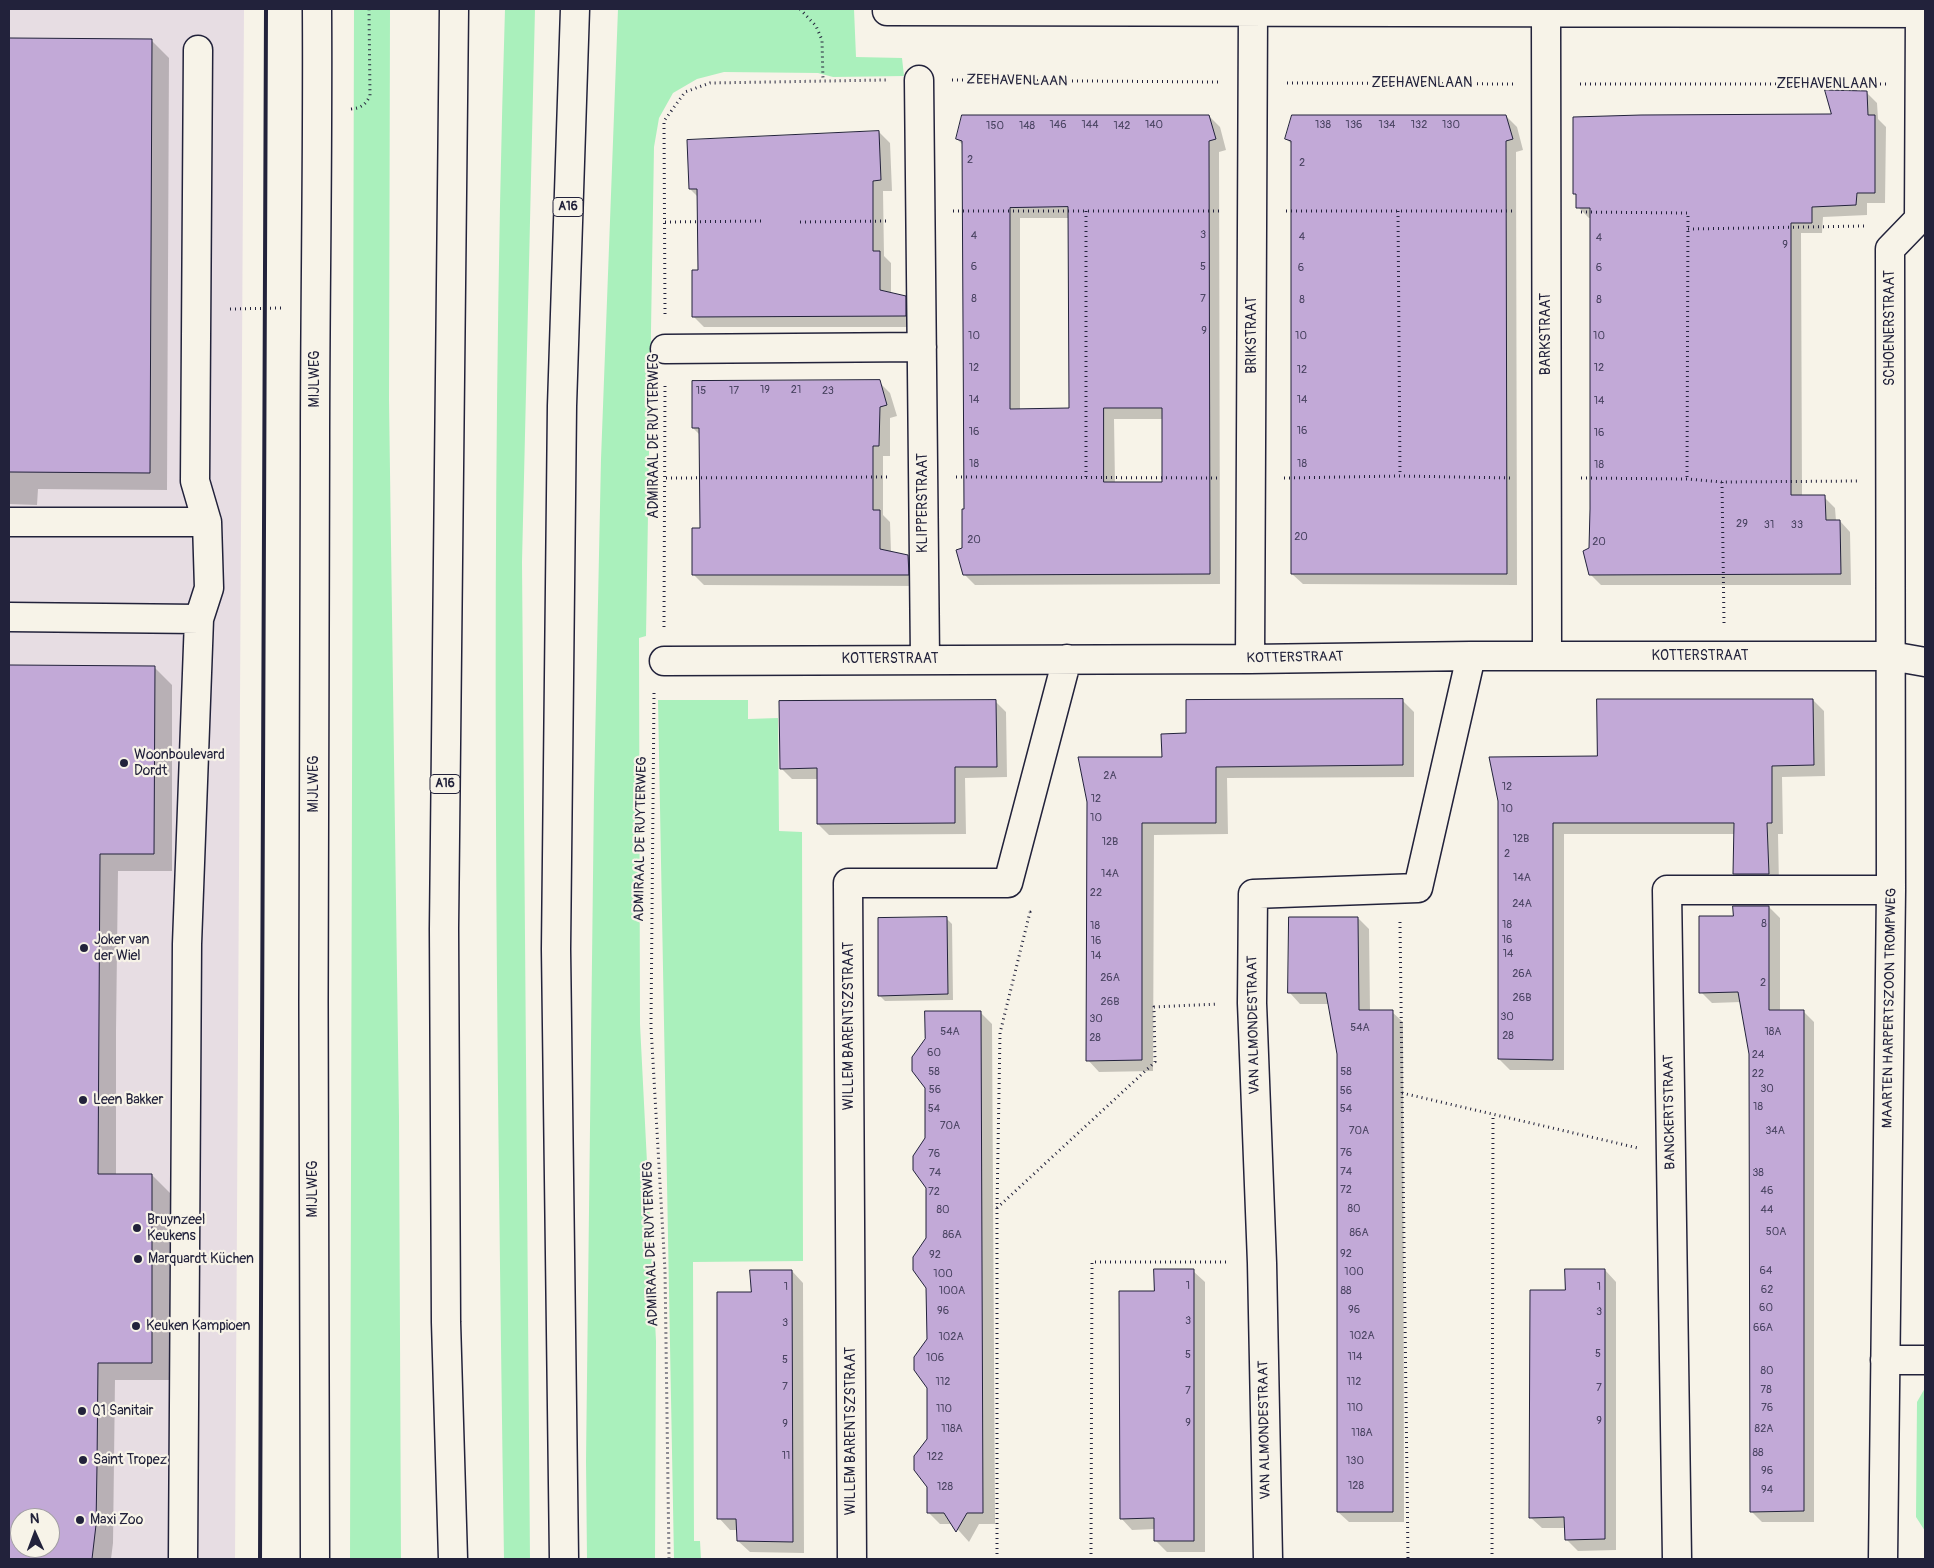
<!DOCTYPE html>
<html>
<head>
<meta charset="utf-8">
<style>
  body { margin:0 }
  #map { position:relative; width:1934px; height:1568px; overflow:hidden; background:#f7f3e8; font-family:Pangolin,sans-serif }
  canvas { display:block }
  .frame { position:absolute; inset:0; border:10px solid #22223b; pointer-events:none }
  .north { position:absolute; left:10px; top:1508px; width:50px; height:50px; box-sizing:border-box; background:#f7f3e8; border:1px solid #a29fa3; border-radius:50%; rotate:358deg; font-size:14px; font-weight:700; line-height:20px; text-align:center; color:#22223b }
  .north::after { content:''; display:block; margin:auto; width:18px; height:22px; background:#22223b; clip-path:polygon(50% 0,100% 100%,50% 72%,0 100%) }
</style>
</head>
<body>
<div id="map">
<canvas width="1934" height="1568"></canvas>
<div class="frame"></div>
<div class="north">N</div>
</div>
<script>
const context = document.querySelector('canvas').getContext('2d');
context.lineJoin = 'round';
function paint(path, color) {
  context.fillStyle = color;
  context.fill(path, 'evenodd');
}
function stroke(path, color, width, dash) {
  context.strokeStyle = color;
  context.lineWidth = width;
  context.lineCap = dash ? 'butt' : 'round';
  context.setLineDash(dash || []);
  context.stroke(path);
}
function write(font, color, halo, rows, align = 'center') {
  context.font = font + ' Pangolin,sans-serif';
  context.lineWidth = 4.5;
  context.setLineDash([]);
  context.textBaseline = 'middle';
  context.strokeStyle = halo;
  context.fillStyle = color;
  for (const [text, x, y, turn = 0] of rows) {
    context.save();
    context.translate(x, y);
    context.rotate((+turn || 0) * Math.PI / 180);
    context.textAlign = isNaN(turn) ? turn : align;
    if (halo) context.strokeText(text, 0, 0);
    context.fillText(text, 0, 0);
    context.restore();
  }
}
paint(new Path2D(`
  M 9,9 L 244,9 L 235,1559 L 9,1559 ZM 20,1518 L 50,1518 L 50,1548 L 20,1548 Z`), '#e7dde3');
paint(new Path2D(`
  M 354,9 L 390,9 L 389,400 L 399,1117 L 401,1559 L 350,1559 Z
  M 505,9 L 535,9 L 522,562 L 530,1559 L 504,1559 C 497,1042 489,525 505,9 Z
  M 618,9 L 854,9 L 856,57 L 902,58 L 904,76 L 833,77 L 818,73 L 724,72 L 697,79 L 673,93 L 659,118 L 654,147 L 646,636 L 639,638 L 640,1024 L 656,1341 L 655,1559 L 587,1559 L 586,1461 L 594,793 L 601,459 Z
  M 658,700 L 748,700 L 748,719 L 778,718 L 779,831 L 802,832 L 803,1261 L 693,1262 L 694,1541 L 700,1541 L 701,1559 L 674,1559 Z
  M 1925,1388 L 1925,1531 L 1916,1517 L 1917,1402 Z`), '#aaf0bc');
paint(new Path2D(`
  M 9,39 L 151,40 L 169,58 L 167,490 L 38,489 L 37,505 L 9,504 Z
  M 1866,92 L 1877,103 L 1878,119 L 1886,127 L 1885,203 L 1867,203 L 1867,215 L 1823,217 L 1822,233 L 1801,233 L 1802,496 L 1824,497 L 1835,508 L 1836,521 L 1840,521 L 1850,532 L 1851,585 L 1601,585 L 1590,574 L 1591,218 L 1589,218 L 1578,207 L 1578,197 L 1574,193 L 1832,116 Z
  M 1209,116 L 1220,127 L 1226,150 L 1219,152 L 1220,584 L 975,585 L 964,574 L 963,145 L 957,139 ZM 1020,218 L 1069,218 L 1070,410 L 1020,410 ZM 1114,419 L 1163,419 L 1163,483 L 1115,484 Z
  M 1506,116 L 1517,127 L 1523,150 L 1516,152 L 1517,585 L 1303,584 L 1292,574 L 1293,145 L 1286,139 Z
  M 879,132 L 890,143 L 892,191 L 883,191 L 884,256 L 891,263 L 891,294 L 905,297 L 916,308 L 916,327 L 704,327 L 693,316 L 699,271 L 698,197 L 690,189 Z
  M 879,382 L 890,393 L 897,416 L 890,418 L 890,456 L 883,456 L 883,515 L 890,522 L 891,553 L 908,557 L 919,567 L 919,586 L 704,585 L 694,575 L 701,529 L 700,435 L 693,428 Z
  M 9,666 L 154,667 L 172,685 L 172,871 L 118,871 L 116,1032 L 116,1175 L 152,1175 L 170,1193 L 169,1380 L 115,1380 L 113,1543 L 111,1559 L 9,1559 ZM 20,1518 L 50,1518 L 50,1548 L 20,1548 Z
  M 1402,700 L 1414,712 L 1414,777 L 1227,778 L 1228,834 L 1154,835 L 1153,1071 L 1099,1072 L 1088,1060 L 1088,802 L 1163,758 L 1187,735 Z
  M 1813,700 L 1824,711 L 1825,776 L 1782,777 L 1783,834 L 1778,834 L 1779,885 L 1746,885 L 1735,874 L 1735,834 L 1564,834 L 1564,1070 L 1510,1070 L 1499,1059 L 1499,800 L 1598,758 Z
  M 995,701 L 1006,712 L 1007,777 L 965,778 L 966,834 L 829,835 L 818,824 L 818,779 L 792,779 L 781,768 Z
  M 1769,907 L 1780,918 L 1780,1011 L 1803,1011 L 1814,1022 L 1814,1522 L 1762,1522 L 1751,1511 L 1751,1053 L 1741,1002 L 1712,1003 L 1701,992 L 1734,917 Z
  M 946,918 L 952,924 L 953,1000 L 885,1001 L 879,995 Z
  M 1358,918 L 1369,929 L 1370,1011 L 1392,1012 L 1403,1022 L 1404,1522 L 1349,1522 L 1338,1512 L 1338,1054 L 1329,1004 L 1300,1004 L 1290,993 Z
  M 980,1012 L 992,1024 L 995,1524 L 979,1524 L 969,1542 L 953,1524 L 940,1524 L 928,1512 L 927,1138 Z
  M 1605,1270 L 1616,1282 L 1616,1550 L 1578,1551 L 1566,1539 L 1566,1528 L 1542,1528 L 1530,1517 L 1566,1291 Z
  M 792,1271 L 803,1283 L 804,1553 L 750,1552 L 738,1541 L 738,1530 L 730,1530 L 719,1518 L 752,1293 Z
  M 1193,1271 L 1205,1282 L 1205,1552 L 1167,1552 L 1155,1540 L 1155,1529 L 1132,1530 L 1121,1518 L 1155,1292 Z`), '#0003');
const building = new Path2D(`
  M 9,38 L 152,39 L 150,473 L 9,472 Z
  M 1825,90 L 1867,91 L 1868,115 L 1875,115 L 1875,193 L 1857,193 L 1856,205 L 1812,207 L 1812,223 L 1791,223 L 1791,495 L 1825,495 L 1826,520 L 1840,520 L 1841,574 L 1589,575 L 1583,551 L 1589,548 L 1590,509 L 1590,208 L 1576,208 L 1576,194 L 1573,194 L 1573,117 L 1641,115 L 1831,114 Z
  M 962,115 L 1209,115 L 1216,139 L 1209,141 L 1210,574 L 963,575 L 956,550 L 962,548 L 962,509 L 964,509 L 962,141 L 956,139 ZM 1068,207 L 1069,408 L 1010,409 L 1010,208 ZM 1104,408 L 1162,408 L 1162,482 L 1104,482 Z
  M 1292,115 L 1506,115 L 1513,139 L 1506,141 L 1507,574 L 1291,574 L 1291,141 L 1285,139 Z
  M 879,131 L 881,180 L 873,181 L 873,251 L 880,251 L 880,290 L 906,296 L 906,316 L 692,317 L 692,270 L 698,270 L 697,189 L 689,189 L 687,140 Z
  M 880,380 L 887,405 L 880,407 L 879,446 L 873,446 L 873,510 L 880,510 L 880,549 L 908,555 L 909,575 L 692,575 L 692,528 L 700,528 L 699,428 L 692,428 L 692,381 Z
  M 9,665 L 155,666 L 154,854 L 100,854 L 98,1174 L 152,1174 L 152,1363 L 98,1363 L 97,1465 L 96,1525 L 92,1559 L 9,1559 ZM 20,1518 L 50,1518 L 50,1548 L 20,1548 Z
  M 1403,699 L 1403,765 L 1216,767 L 1216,823 L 1142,823 L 1142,1060 L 1086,1061 L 1087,802 L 1078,757 L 1162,757 L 1161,734 L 1186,733 L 1186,700 Z
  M 1597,699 L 1813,699 L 1814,765 L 1772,766 L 1772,823 L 1767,823 L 1769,874 L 1733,874 L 1734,823 L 1553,823 L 1553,1060 L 1498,1059 L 1498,801 L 1489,757 L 1597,756 Z
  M 996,700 L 997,767 L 955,767 L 955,823 L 817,824 L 817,768 L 780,769 L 779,701 Z
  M 1733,906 L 1769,906 L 1769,1010 L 1804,1010 L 1804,1511 L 1750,1512 L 1749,1054 L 1738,992 L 1699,993 L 1699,916 L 1733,916 Z
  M 947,917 L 948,994 L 878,996 L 878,918 Z
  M 1289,917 L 1358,917 L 1359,1010 L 1393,1010 L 1393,1512 L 1337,1512 L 1337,1054 L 1326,993 L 1288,993 Z
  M 925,1011 L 981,1011 L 983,1513 L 967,1513 L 956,1532 L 944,1513 L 927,1513 L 927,1487 L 914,1470 L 914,1456 L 927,1439 L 927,1388 L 914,1370 L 914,1357 L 927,1339 L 926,1288 L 913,1270 L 913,1257 L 926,1238 L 926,1188 L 913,1170 L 913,1156 L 925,1138 L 925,1088 L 912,1071 L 912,1057 L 925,1039 Z
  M 1154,1269 L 1194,1269 L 1194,1541 L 1154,1541 L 1154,1518 L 1120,1519 L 1119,1291 L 1154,1291 Z
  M 1565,1269 L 1605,1269 L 1605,1539 L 1565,1540 L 1564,1517 L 1529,1518 L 1530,1290 L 1565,1290 Z
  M 750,1270 L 792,1270 L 793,1542 L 737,1541 L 736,1519 L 717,1519 L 717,1292 L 751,1292 Z`);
paint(building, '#c2a9d7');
stroke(building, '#22223b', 1);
const minor = new Path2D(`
  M 887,11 L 1925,13
  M 1546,12 L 1547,655
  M 919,80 L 925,659
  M 665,349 L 922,347
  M 9,522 L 207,522
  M 9,617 L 199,619
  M 1250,659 L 1253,12
  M 664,661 L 1250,659 L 1471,656 L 1891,656 L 1925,662
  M 1885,1360 L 1925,1360
  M 183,1559 L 187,944 L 199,619 L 209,588 L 207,522 L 195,481 L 198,50
  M 852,1559 L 848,883 L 1008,883 L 1067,659
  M 1268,1559 L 1262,1263 L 1252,1003 L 1253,894 L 1418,888 L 1471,656
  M 1677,1559 L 1667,890 L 1891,890
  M 1883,1559 L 1891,890 L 1890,249 L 1919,219 L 1920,13`);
const major = new Path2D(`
  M 315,1559 C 312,1188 314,816 315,445 C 315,300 318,154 317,9`);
const highway = new Path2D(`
  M 453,1559 L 446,1322 L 444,928 L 454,9
  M 564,1559 L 556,949 L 562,406 L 575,9`);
stroke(minor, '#22223b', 31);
stroke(major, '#22223b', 31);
stroke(highway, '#22223b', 31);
stroke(new Path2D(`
  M 800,9 L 816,26 L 822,40 L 823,80
  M 952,80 L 1218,82
  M 1287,83 L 1513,84
  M 1580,84 L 1886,84
  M 351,109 C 361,108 365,105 370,96 L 369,9
  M 953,211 L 1219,211
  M 1286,211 L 1512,211
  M 1398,211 L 1400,476
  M 1581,212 L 1688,213 L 1687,479
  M 665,222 L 764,221
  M 800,222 L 887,221
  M 1688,229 L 1865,226
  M 230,309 L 281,308
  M 665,314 L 664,121 L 685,92 L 710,83 L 886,80
  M 956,477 L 1218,478
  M 1086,477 L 1086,211
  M 666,478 L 890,477
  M 1284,478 L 1400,476 L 1513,478
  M 1581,478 L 1687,479 L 1722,482 L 1858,481
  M 1722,482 L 1724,623
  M 664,627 L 665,383
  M 654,693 L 651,1027 L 665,1270 L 669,1559
  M 1400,922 L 1408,1559
  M 1402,1093 L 1638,1148
  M 997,1208 L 1155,1062 L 1154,1007 L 1218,1004
  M 997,1559 L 997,1208 L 1000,1033 L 1030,912 L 1028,912
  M 1091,1559 L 1092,1262 L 1228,1262
  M 1492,1559 L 1493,1114`), '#22223b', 3, [1, 4]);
stroke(minor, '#f7f3e8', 28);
stroke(major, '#f7f3e8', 28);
stroke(highway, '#f7f3e8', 28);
stroke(new Path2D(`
  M 260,1559 L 266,9`), '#22223b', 4);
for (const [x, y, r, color] of [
  [124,763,5,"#22223b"],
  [84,948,5,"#22223b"],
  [83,1100,5,"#22223b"],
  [137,1228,5,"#22223b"],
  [138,1259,5,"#22223b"],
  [136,1326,5,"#22223b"],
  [82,1411,5,"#22223b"],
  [83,1460,5,"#22223b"],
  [80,1520,5,"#22223b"]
]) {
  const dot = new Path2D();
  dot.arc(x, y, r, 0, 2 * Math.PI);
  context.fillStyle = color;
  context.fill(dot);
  stroke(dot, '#f7f3e8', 2);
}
write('11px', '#4a4462', null, [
  ["146",1058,125],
  ["144",1090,125],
  ["140",1154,125],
  ["138",1323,125],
  ["136",1354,125],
  ["134",1387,125],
  ["132",1419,125],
  ["130",1451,125],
  ["150",995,126],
  ["148",1027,126],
  ["142",1122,126],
  ["2",970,160],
  ["2",1302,163],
  ["3",1203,235],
  ["4",974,236],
  ["4",1302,237],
  ["4",1599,238],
  ["9",1785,245],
  ["6",974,267],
  ["5",1203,267],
  ["6",1301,268],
  ["6",1599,268],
  ["8",974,299],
  ["7",1203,299],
  ["8",1302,300],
  ["8",1599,300],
  ["9",1204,331],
  ["10",974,336],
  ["10",1301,336],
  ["10",1599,336],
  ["12",974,368],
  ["12",1599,368],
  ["12",1302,370],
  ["19",765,390],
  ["21",796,390],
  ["15",701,391],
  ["17",734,391],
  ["23",828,391],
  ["14",974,400],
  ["14",1302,400],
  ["14",1599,401],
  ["16",1302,431],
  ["16",974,432],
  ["16",1599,433],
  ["18",974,464],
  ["18",1302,464],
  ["18",1599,465],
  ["29",1742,524],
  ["31",1769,525],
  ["33",1797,525],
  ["20",1301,537],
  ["20",974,540],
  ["20",1599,542],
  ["2A",1110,776],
  ["12",1507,787],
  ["12",1096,799],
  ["10",1507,809],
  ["10",1096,818],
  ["12B",1521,839],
  ["12B",1110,842],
  ["2",1507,854],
  ["14A",1110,874],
  ["14A",1522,878],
  ["22",1096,893],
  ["24A",1522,904],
  ["8",1764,924],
  ["18",1507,925],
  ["18",1095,926],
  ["16",1507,940],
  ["16",1096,941],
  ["14",1508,954],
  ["14",1096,956],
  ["26A",1522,974],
  ["26A",1110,978],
  ["2",1763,983],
  ["26B",1522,998],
  ["26B",1110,1002],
  ["30",1507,1017],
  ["30",1096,1019],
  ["54A",1360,1028],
  ["54A",950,1032],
  ["18A",1773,1032],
  ["28",1508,1036],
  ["28",1095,1038],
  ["60",934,1053],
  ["24",1758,1055],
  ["58",934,1072],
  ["58",1346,1072],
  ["22",1758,1074],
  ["30",1767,1089],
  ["56",935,1090],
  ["56",1346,1091],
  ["18",1758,1107],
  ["54",934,1109],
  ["54",1346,1109],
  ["70A",950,1126],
  ["70A",1359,1131],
  ["34A",1775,1131],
  ["76",1346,1153],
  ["76",934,1154],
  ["74",1346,1172],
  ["74",935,1173],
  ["38",1758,1173],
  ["72",1346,1190],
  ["46",1767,1191],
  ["72",934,1192],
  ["80",1354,1209],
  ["80",943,1210],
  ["44",1767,1210],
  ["50A",1776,1232],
  ["86A",1359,1233],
  ["86A",952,1235],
  ["92",1346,1254],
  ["92",935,1255],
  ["64",1766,1271],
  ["100",1354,1272],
  ["100",943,1274],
  ["1",1188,1286],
  ["1",786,1287],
  ["1",1599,1287],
  ["62",1767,1290],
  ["100A",952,1291],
  ["88",1346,1291],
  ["60",1766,1308],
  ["96",1354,1310],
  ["96",943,1311],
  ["3",1599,1312],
  ["3",1188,1321],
  ["3",785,1323],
  ["66A",1763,1328],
  ["102A",1362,1336],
  ["102A",951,1337],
  ["5",1598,1354],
  ["5",1188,1355],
  ["114",1355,1357],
  ["106",935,1358],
  ["5",785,1360],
  ["80",1767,1371],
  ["112",943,1382],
  ["112",1354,1382],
  ["7",785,1387],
  ["7",1599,1388],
  ["78",1766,1390],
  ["7",1188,1391],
  ["110",1355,1408],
  ["76",1767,1408],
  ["110",944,1409],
  ["9",1599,1421],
  ["9",1188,1423],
  ["9",785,1424],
  ["118A",952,1429],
  ["82A",1764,1429],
  ["118A",1362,1433],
  ["88",1758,1453],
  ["11",786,1456],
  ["122",935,1457],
  ["130",1355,1461],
  ["96",1767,1471],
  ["128",1356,1486],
  ["128",945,1487],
  ["94",1767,1490]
]);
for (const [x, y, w] of [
  [568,207,30],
  [445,784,30]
]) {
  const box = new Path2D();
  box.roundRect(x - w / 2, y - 9.5, w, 19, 4);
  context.fillStyle = '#f7f3e8';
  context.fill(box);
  stroke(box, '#22223b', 1);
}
write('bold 12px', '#22223b', null, [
  ["A16",568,207],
  ["A16",445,784]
]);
write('14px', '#22223b', '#f7f3e8', [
  ["ZEEHAVENLAAN",1017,81,1],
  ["ZEEHAVENLAAN",1422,83],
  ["ZEEHAVENLAAN",1827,84],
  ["SCHOENERSTRAAT",1890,328,-90],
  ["BARKSTRAAT",1546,334,-90],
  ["BRIKSTRAAT",1252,335,-90],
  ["MIJLWEG",315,379,-90],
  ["ADMIRAAL DE RUYTERWEG",654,436,-90],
  ["KLIPPERSTRAAT",923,503,-90],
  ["KOTTERSTRAAT",1700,656],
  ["KOTTERSTRAAT",1295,658,-1],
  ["KOTTERSTRAAT",890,659],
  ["MIJLWEG",314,784,-90],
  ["ADMIRAAL DE RUYTERWEG",641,839,-89],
  ["MAARTEN HARPERTSZOON TROMPWEG",1890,1008,-89],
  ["VAN ALMONDESTRAAT",1254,1025,-91],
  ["WILLEM BARENTSZSTRAAT",849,1026,-90],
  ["BANCKERTSTRAAT",1670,1112,-91],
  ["MIJLWEG",313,1189,-90],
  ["ADMIRAAL DE RUYTERWEG",651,1244,-92],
  ["VAN ALMONDESTRAAT",1265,1430,-91],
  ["WILLEM BARENTSZSTRAAT",851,1431,-90]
]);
write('14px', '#22223b', '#f7f3e8', [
  ["Woonboulevard",134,755],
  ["Dordt",134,771],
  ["Joker van",94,940],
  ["der Wiel",94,956],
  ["Leen Bakker",93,1100],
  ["Bruynzeel",147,1220],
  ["Keukens",147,1236],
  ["Marquardt Küchen",148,1259],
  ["Keuken Kampioen",146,1326],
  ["Q1 Sanitair",92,1411],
  ["Saint Tropez",93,1460],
  ["Maxi Zoo",90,1520]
], 'left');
</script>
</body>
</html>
